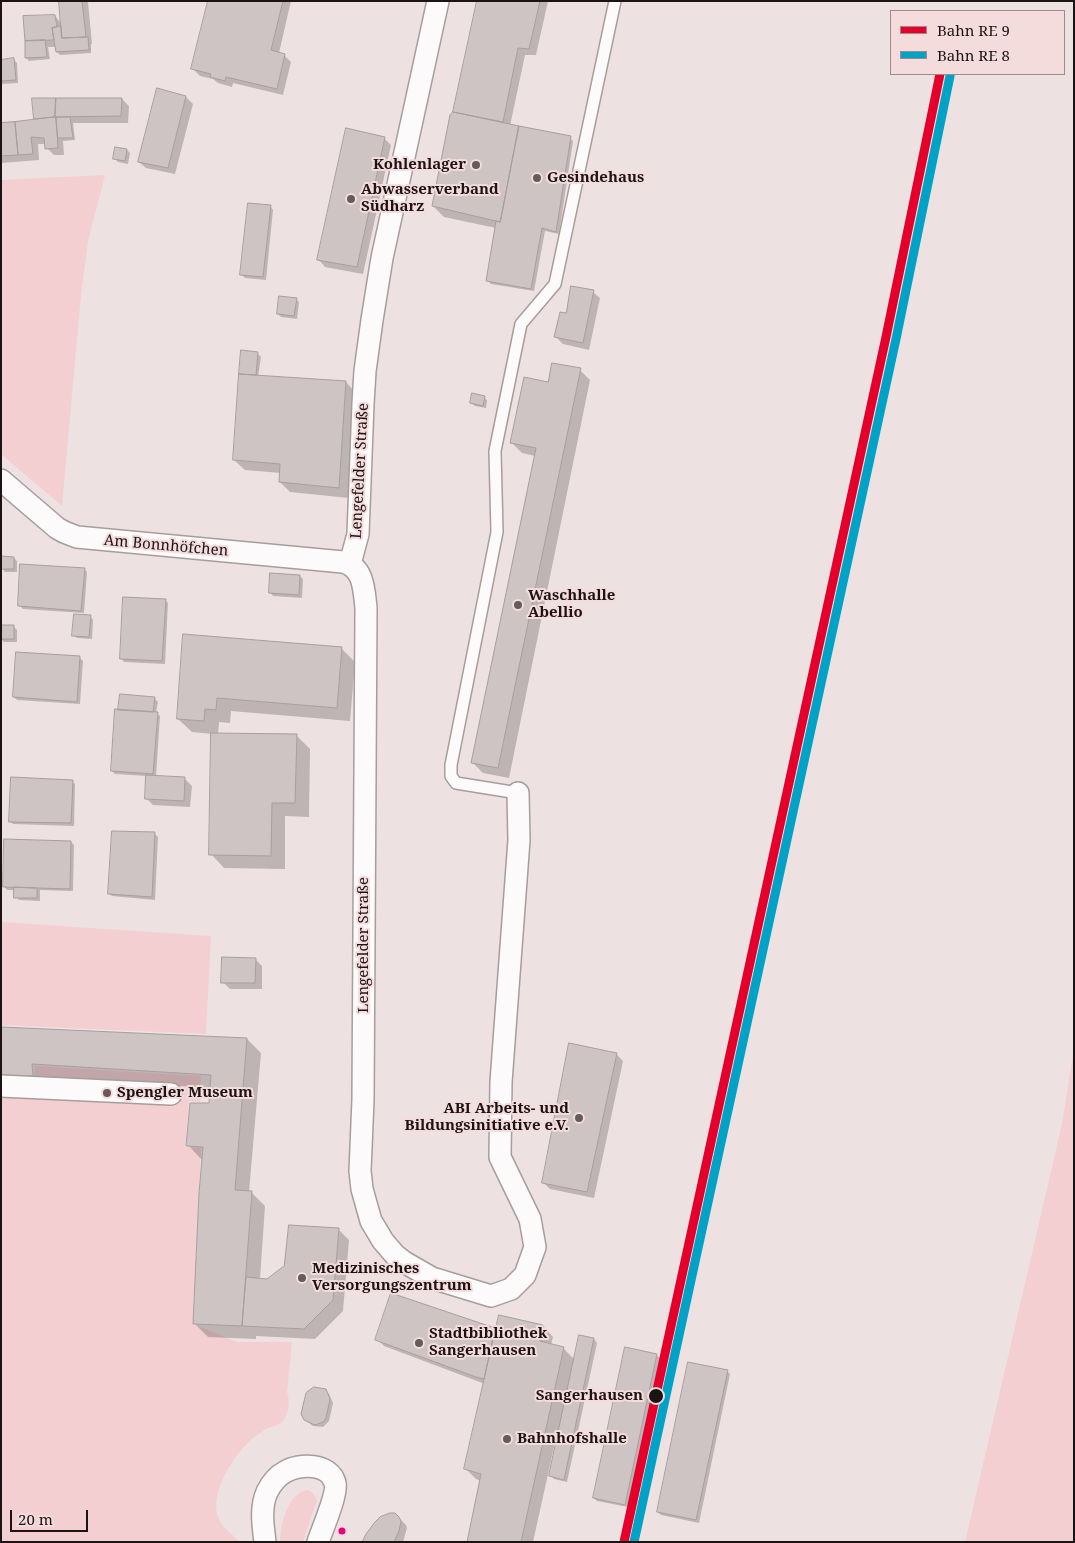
<!DOCTYPE html>
<meta charset="utf-8">
<style>
body{margin:0}
#map{position:relative;width:1075px;height:1543px;overflow:hidden;background:#eee1e1;font-family:"Noto Serif",serif}
canvas{display:block}
.frame{position:absolute;inset:0;border:2px solid #1b1314;pointer-events:none}
.legend{position:absolute;left:890px;top:10px;width:175px;height:65px;box-sizing:border-box;background:#f4dbdc;border:1px solid #9d8b8c;margin:0;padding:6px 9px;list-style:none;font-size:15px;color:#1b1314}
.legend li{display:flex;align-items:center;gap:10px;height:25px}
.legend b{width:25px;border:1px solid #9d8b8c}
.scale{position:absolute;left:10px;top:1510px;width:78px;height:22px;box-sizing:border-box;border:2px solid #1b1314;border-top:0;padding-left:6px;font-size:15px;line-height:18px;white-space:nowrap;color:#1b1314;-webkit-text-stroke:4px #f4dbdc;paint-order:stroke}
</style>
<div id="map">
<canvas width="1075" height="1543"></canvas>
<div class="frame"></div>
<ul class="legend">
<li><b style="height:6px;background:#e4002b"></b>Bahn RE 9</li>
<li><b style="height:6px;background:#01a2c5"></b>Bahn RE 8</li>
</ul>
<div class="scale">20 m</div>
</div>
<script>
const c = document.querySelector('canvas').getContext('2d');
c.lineJoin = 'round';
function fill(path, color) { c.fillStyle = color; c.fill(path, 'evenodd'); }
function strokePath(path, color, width, dash) { c.strokeStyle = color; c.lineWidth = width; c.lineCap = dash ? 'butt' : 'round'; c.setLineDash(dash || []); c.stroke(path); }
function write(font, color, halo, rows, align = 'center') {
  c.font = font + ' "Noto Serif",serif'; c.lineWidth = 4; c.setLineDash([]); c.textBaseline = 'middle'; c.strokeStyle = halo; c.fillStyle = color; for (const [text, x, y, turn = 0] of rows) {
    c.save(); c.translate(x, y); c.rotate((+turn || 0) * Math.PI / 180); c.textAlign = isNaN(turn) ? turn : align; if (halo) c.strokeText(text, 0, 0); c.fillText(text, 0, 0); c.restore();
  }
}
const green = new Path2D(`
 M 105,175 L 88,241 L 81,295 L 62,506 L 1,454 L 1,180 Z
 M 1,922 L 211,936 L 206,1034 L 1,1025 Z
 M 1074,1048 L 1074,1542 L 965,1542 L 1062,1124 Z
 M 35,1066 L 201,1076 L 200,1102 L 189,1101 L 185,1147 L 201,1148 L 193,1324 L 238,1342 L 292,1342 L 287,1392 C 290,1400 289,1413 283,1421 C 279,1426 272,1426 266,1429 C 262,1432 257,1435 253,1438 C 234,1454 205,1497 221,1523 C 225,1530 234,1535 239,1542 L 1,1542 L 1,1077 L 34,1078 Z
 M 308,1490 L 312,1492 L 317,1500 L 303,1542 L 280,1542 C 280,1525 288,1492 308,1490 Z`);
const shadow = new Path2D(`
 M 61,1 L 99,1 L 88,2 L 92,44 L 91,44 L 91,53 L 60,55 L 57,52 L 56,47 L 48,47 L 50,59 L 29,61 L 26,58 L 55,16 L 62,24 Z
 M 210,1 L 291,1 L 279,53 L 284,55 L 291,62 L 283,95 L 233,83 L 232,87 L 218,83 L 213,79 L 200,76 L 193,69 Z
 M 478,1 L 548,1 L 536,55 L 525,55 L 510,126 L 570,138 L 573,141 L 559,234 L 545,231 L 534,291 L 491,284 L 488,281 L 496,228 L 444,217 L 433,206 Z
 M 14,60 L 17,63 L 18,83 L 1,84 L 1,61 Z
 M 186,97 L 193,104 L 175,174 L 146,168 L 139,162 Z
 M 122,99 L 129,106 L 128,123 L 73,123 L 75,140 L 63,141 L 64,155 L 54,155 L 47,148 L 46,144 L 38,144 L 39,160 L 1,163 L 1,123 L 36,120 L 35,118 Z
 M 384,138 L 391,145 L 363,274 L 325,267 L 319,260 Z
 M 127,150 L 130,153 L 128,164 L 118,162 L 115,159 Z
 M 270,206 L 273,210 L 266,280 L 245,278 L 242,275 Z
 M 593,292 L 600,298 L 589,350 L 563,344 L 556,337 L 567,314 Z
 M 296,299 L 299,302 L 297,319 L 281,317 L 278,314 Z
 M 242,352 L 258,354 L 261,357 L 258,377 L 346,382 L 356,393 L 349,498 L 290,492 L 280,482 L 281,473 L 245,470 L 234,460 Z
 M 580,370 L 590,380 L 509,778 L 483,773 L 472,762 L 535,456 L 522,453 L 511,442 L 549,383 Z
 M 484,397 L 487,400 L 486,408 L 475,406 L 471,403 Z
 M 14,558 L 17,561 L 17,572 L 5,572 L 2,568 Z
 M 84,569 L 87,572 L 84,613 L 23,609 L 20,606 Z
 M 300,576 L 303,579 L 302,598 L 273,596 L 270,592 Z
 M 165,600 L 168,603 L 165,664 L 124,662 L 121,658 Z
 M 90,616 L 93,620 L 92,639 L 77,638 L 73,635 Z
 M 1,626 L 14,627 L 17,630 L 17,642 L 4,642 L 1,639 Z
 M 184,636 L 341,648 L 355,662 L 350,721 L 231,711 L 230,723 L 219,722 L 218,734 L 296,735 L 310,749 L 309,817 L 285,816 L 285,869 L 224,868 L 211,854 L 213,734 L 192,732 L 178,719 Z
 M 80,658 L 83,661 L 80,704 L 17,700 L 14,697 Z
 M 154,698 L 158,702 L 156,713 L 160,716 L 156,777 L 185,779 L 192,786 L 190,807 L 153,805 L 146,798 L 147,776 L 115,774 L 112,771 Z
 M 72,781 L 75,784 L 74,826 L 13,824 L 10,821 Z
 M 155,834 L 158,837 L 155,900 L 112,896 L 109,893 Z
 M 71,842 L 74,845 L 73,891 L 40,890 L 40,901 L 19,900 L 16,897 L 16,890 L 7,890 L 4,886 Z
 M 255,959 L 262,966 L 262,989 L 230,989 L 223,982 Z
 M 1,1028 L 247,1039 L 261,1053 L 249,1192 L 251,1192 L 265,1206 L 260,1279 L 268,1280 L 338,1229 L 349,1240 L 343,1311 L 315,1339 L 256,1336 L 256,1339 L 208,1337 L 194,1323 L 203,1159 L 201,1159 L 188,1145 L 210,1104 L 211,1088 L 46,1077 L 46,1090 L 10,1089 Z
 M 616,1054 L 623,1061 L 594,1198 L 550,1189 L 543,1182 Z
 M 392,1295 L 496,1331 L 543,1326 L 553,1337 L 551,1345 L 563,1348 L 575,1360 L 594,1339 L 597,1343 L 567,1482 L 554,1479 L 551,1476 L 559,1438 L 556,1438 L 533,1542 L 468,1542 L 481,1481 L 476,1479 L 466,1469 L 485,1384 L 384,1346 L 377,1339 Z
 M 656,1355 L 660,1358 L 628,1507 L 597,1501 L 594,1498 Z
 M 727,1371 L 730,1374 L 699,1523 L 661,1515 L 658,1512 Z
 M 325,1390 L 329,1394 L 333,1403 L 329,1421 L 323,1427 L 313,1426 L 305,1420 Z
 M 399,1518 L 406,1525 L 407,1528 L 403,1542 L 364,1542 Z`);
const building = new Path2D(`
 M 59,1 L 82,1 L 86,37 L 62,38 Z
 M 208,1 L 283,1 L 271,50 L 285,54 L 277,89 L 226,77 L 225,81 L 210,77 L 211,74 L 191,69 Z
 M 477,1 L 540,1 L 529,49 L 518,48 L 503,122 L 453,112 Z
 M 55,15 L 57,27 L 52,28 L 54,40 L 25,41 L 23,16 Z
 M 61,26 L 62,38 L 88,37 L 89,50 L 56,52 L 52,28 Z
 M 45,40 L 47,57 L 25,58 L 25,41 Z
 M 14,58 L 16,80 L 1,81 L 1,60 Z
 M 157,88 L 186,96 L 168,168 L 138,162 Z
 M 32,98 L 56,98 L 55,117 L 34,119 Z
 M 56,98 L 122,98 L 121,116 L 55,117 Z
 M 453,112 L 519,126 L 500,222 L 432,206 L 450,115 Z
 M 56,117 L 70,117 L 73,138 L 58,138 Z
 M 56,117 L 58,148 L 45,149 L 44,138 L 31,137 L 33,154 L 18,155 L 15,122 Z
 M 15,122 L 18,155 L 1,156 L 1,123 Z
 M 519,126 L 571,136 L 556,232 L 542,228 L 531,289 L 486,281 L 496,221 L 500,222 Z
 M 346,128 L 385,137 L 357,267 L 317,260 Z
 M 115,147 L 127,149 L 125,161 L 113,159 Z
 M 248,203 L 271,205 L 263,277 L 240,275 Z
 M 571,286 L 594,290 L 583,343 L 554,337 L 560,312 L 566,313 Z
 M 279,296 L 297,298 L 294,316 L 277,314 Z
 M 241,350 L 258,352 L 256,375 L 239,374 Z
 M 552,363 L 581,368 L 498,768 L 471,763 L 536,448 L 510,443 L 524,377 L 548,382 Z
 M 239,374 L 346,381 L 339,488 L 279,482 L 280,464 L 233,460 Z
 M 472,393 L 485,396 L 483,406 L 470,403 Z
 M 1,556 L 14,557 L 14,569 L 1,569 Z
 M 20,564 L 85,568 L 81,611 L 18,606 Z
 M 270,573 L 300,575 L 299,595 L 269,593 Z
 M 123,597 L 166,599 L 162,661 L 120,659 Z
 M 74,614 L 91,615 L 89,637 L 72,636 Z
 M 1,625 L 14,625 L 14,639 L 1,639 Z
 M 183,634 L 342,647 L 337,708 L 217,698 L 216,710 L 205,709 L 204,721 L 177,719 Z
 M 16,652 L 80,656 L 77,702 L 13,697 Z
 M 120,694 L 155,697 L 153,712 L 118,710 Z
 M 115,709 L 158,712 L 153,774 L 111,771 Z
 M 211,733 L 297,734 L 295,803 L 272,803 L 271,856 L 209,855 Z
 M 146,775 L 185,777 L 184,801 L 145,799 Z
 M 11,777 L 73,780 L 71,823 L 9,822 Z
 M 112,831 L 155,832 L 152,897 L 108,894 Z
 M 4,839 L 71,841 L 70,889 L 3,887 Z
 M 14,887 L 37,888 L 37,898 L 14,898 Z
 M 222,957 L 256,958 L 255,983 L 221,983 Z
 M 1,1027 L 247,1038 L 235,1190 L 252,1191 L 242,1326 L 193,1324 L 199,1193 L 203,1147 L 186,1146 L 190,1103 L 209,1103 L 211,1075 L 32,1064 L 33,1076 L 1,1076 Z
 M 569,1043 L 617,1053 L 587,1192 L 542,1183 Z
 M 289,1225 L 339,1228 L 333,1300 L 304,1329 L 242,1326 L 246,1277 L 267,1279 L 284,1266 Z
 M 391,1293 L 495,1328 L 484,1379 L 476,1377 L 375,1340 Z
 M 499,1315 L 543,1325 L 540,1341 L 564,1347 L 521,1542 L 467,1542 L 481,1474 L 464,1469 Z
 M 579,1335 L 594,1338 L 564,1480 L 549,1476 Z
 M 625,1347 L 657,1354 L 625,1505 L 593,1498 Z
 M 688,1362 L 728,1370 L 696,1520 L 657,1512 Z
 M 314,1387 L 326,1389 L 330,1399 L 326,1418 L 323,1422 L 315,1425 L 304,1420 L 301,1414 L 306,1393 Z
 M 390,1513 L 395,1513 L 399,1517 L 401,1521 L 399,1531 L 394,1542 L 362,1542 L 366,1534 L 375,1522 L 380,1517 Z`);
const service = new Path2D(`
 M 518,793 L 456,783 L 451,776 L 451,765 L 497,532 L 495,451 L 521,324 L 555,284 L 615,1`);
const minor = new Path2D(`
 M 1,480 L 57,528 L 64,532 L 77,537 L 343,562 C 364,567 364,590 366,608 L 363,1100 L 360,1171 L 362,1189 L 371,1221 L 383,1241 L 395,1255 L 404,1262 L 432,1278 L 491,1296 L 511,1289 L 525,1275 L 535,1247 L 530,1219 L 500,1157 L 501,1082 L 519,840 L 518,793
 M 350,564 L 358,534 L 363,404 L 365,371 L 372,320 L 382,258 L 438,1
 M 1,1086 L 171,1094
 M 265,1542 C 263,1525 260,1508 267,1492 C 271,1484 277,1476 285,1472 C 299,1463 330,1463 335,1483 C 338,1493 322,1530 318,1542`);
const rail1 = new Path2D(`
 M 624,1542 L 886,337 L 940,74`);
const rail2 = new Path2D(`
 M 634,1542 L 896,339 L 950,76`);
const markers = [
 [476,165,5,"#655b5c"],
 [537,178,5,"#655b5c"],
 [351,199,5,"#655b5c"],
 [518,605,5,"#655b5c"],
 [107,1093,5,"#655b5c"],
 [579,1118,5,"#655b5c"],
 [302,1278,5,"#655b5c"],
 [419,1343,5,"#655b5c"],
 [656,1396,8,"#1b1314"],
 [507,1439,5,"#655b5c"],
 [342,1531,4.5,"#e5007d"]
];
const poiNames = [
 ["Kohlenlager",466,165,"right"],
 ["Gesindehaus",547,178],
 ["Abwasserverband",361,190],
 ["Südharz",361,207],
 ["Waschhalle",528,596],
 ["Abellio",528,613],
 ["Spengler Museum",117,1093],
 ["ABI Arbeits- und",569,1109,"right"],
 ["Bildungsinitiative e.V.",569,1126,"right"],
 ["Medizinisches",312,1269],
 ["Versorgungszentrum",312,1286],
 ["Stadtbibliothek",429,1334],
 ["Sangerhausen",429,1351],
 ["Bahnhofshalle",517,1439]
];
const streetNames = [
 ["Lengefelder Straße",360,471,-87],
 ["Am Bonnhöfchen",166,546,5],
 ["Lengefelder Straße",364,945,-90]
];
const stopNames = [
 ["Sangerhausen",643,1396]
];
fill(green, '#f3cfd1');
fill(shadow, '#0003');
fill(building, '#cfc4c4');
strokePath(building, '#a89e9f', 1);
strokePath(service, '#a79d9d', 14);
strokePath(minor, '#a79d9d', 24);
strokePath(service, '#fcfafa', 11);
strokePath(minor, '#fcfafa', 21);
strokePath(rail1, '#e4002b', 9);
strokePath(rail2, '#01a2c5', 9);
for (const [x, y, r, color] of markers) { const dot = new Path2D(); dot.arc(x, y, r, 0, 2 * Math.PI); c.fillStyle = color; c.fill(dot); strokePath(dot, '#f4dbdc', 2); }
write('bold 15px', '#1b1314', '#f4dbdc', poiNames, 'left');
write('15px', '#1b1314', '#f4dbdc', streetNames);
write('bold 15px', '#1b1314', '#f4dbdc', stopNames, 'right');
</script>
